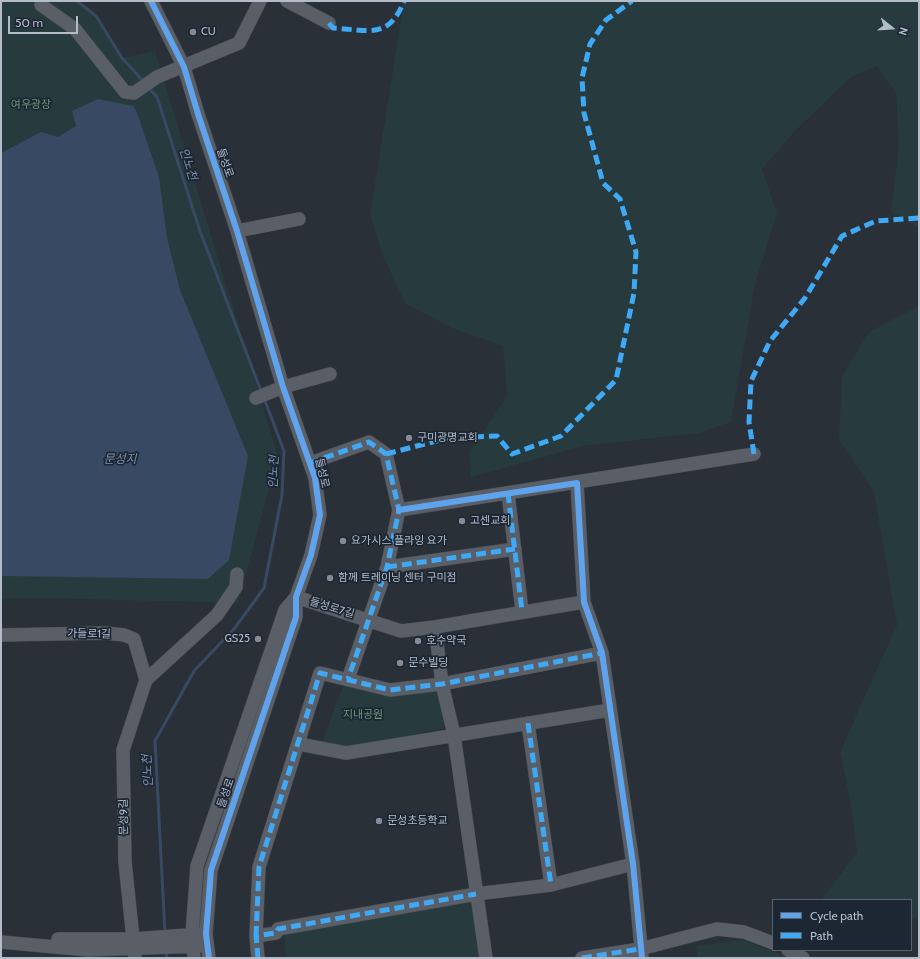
<!DOCTYPE html>
<meta charset="utf-8">
<style>
body{margin:0}
#map{position:relative;width:920px;height:959px;overflow:hidden;background:#2a3038;font-family:Cabin,sans-serif}
canvas{display:block}
.frame{position:absolute;inset:0;border:2px solid #b4bcc9;pointer-events:none}
.legend{position:absolute;left:772px;top:899px;width:140px;height:52px;box-sizing:border-box;background:#1d2633;border:1px solid #59626f;margin:0;padding:5px 7px;list-style:none;font-size:12px;color:#b4bcc9}
.legend li{display:flex;align-items:center;gap:8px;height:20px}
.legend b{width:20px;border:1px solid #59626f}
.north{position:absolute;left:872px;top:8px;width:40px;height:40px;-webkit-text-stroke:3px #1d2633;paint-order:stroke;rotate:107deg;font-size:11px;font-weight:700;line-height:16px;text-align:center;color:#b4bcc9}
.north::after{content:'';display:block;margin:auto;width:14px;height:18px;background:#b4bcc9;clip-path:polygon(50% 0,100% 100%,50% 72%,0 100%)}
.scale{position:absolute;left:8px;top:16px;width:70px;height:18px;box-sizing:border-box;border:2px solid #b4bcc9;border-top:0;padding-left:5px;font-size:12px;line-height:14px;white-space:nowrap;color:#b4bcc9;-webkit-text-stroke:3px #1d2633;paint-order:stroke}
</style>
<div id="map">
<canvas width="920" height="959"></canvas>
<div class="frame"></div>
<ul class="legend">
<li><b style="height:5px;background:#60a3ed"></b>Cycle path</li>
<li><b style="height:5px;background:#3fa9f5"></b>Path</li>
</ul>
<div class="north">N</div>
<div class="scale">50 m</div>
</div>
<script>
const c = document.querySelector('canvas').getContext('2d');
c.lineJoin = 'round';
function fill(path, color) { c.fillStyle = color; c.fill(path, 'evenodd'); }
function strokePath(path, color, width, dash) { c.strokeStyle = color; c.lineWidth = width; c.lineCap = dash ? 'butt' : 'round'; c.setLineDash(dash || []); c.stroke(path); }
function write(font, color, halo, rows, align = 'center') {
  c.font = font + ' Cabin,"Noto Sans KR",sans-serif'; c.lineWidth = 3.5; c.setLineDash([]); c.textBaseline = 'middle'; c.strokeStyle = halo; c.fillStyle = color; for (const [text, x, y, turn = 0] of rows) {
    c.save(); c.translate(x, y); c.rotate((+turn || 0) * Math.PI / 180); c.textAlign = isNaN(turn) ? turn : align; if (halo) c.strokeText(text, 0, 0); c.fillText(text, 0, 0); c.restore();
  }
}
const green = new Path2D(`
 M 1,1 L 77,1 L 96,16 L 122,58 L 155,51 L 278,456 L 238,603 L 42,598 L 1,599 Z
 M 404,1 L 919,1 L 919,228 L 891,211 L 899,147 L 896,93 L 877,66 L 851,77 L 794,132 L 762,169 L 777,213 L 755,284 L 731,422 L 699,433 L 583,446 L 471,477 L 469,453 L 507,396 L 503,346 L 452,328 L 405,303 L 383,256 L 370,215 Z
 M 919,306 L 919,917 L 911,919 L 911,900 L 822,899 L 857,852 L 851,804 L 840,753 L 859,709 L 897,625 L 874,492 L 839,440 L 842,376 L 869,332 Z
 M 345,680 L 390,691 L 439,685 L 444,728 L 341,749 L 322,743 Z
 M 476,894 L 483,958 L 286,958 L 284,932 Z
 M 743,940 L 790,958 L 698,958 L 696,946 Z`);
const water = new Path2D(`
 M 98,99 L 133,106 L 136,110 L 159,177 L 167,238 L 180,290 L 248,456 L 229,560 L 208,579 L 1,576 L 1,153 L 41,132 L 58,137 L 76,126 L 72,111 Z`);
const stream = new Path2D(`
 M 77,1 L 96,16 L 122,58 L 144,82
 M 148,87 L 157,97 L 200,231 L 261,391
 M 165,934 L 155,741 L 194,671 L 234,629 L 264,588 L 282,495 L 284,451 L 264,398
 M 166,951 L 167,958`);
const minor = new Path2D(`
 M 151,1 L 184,67 L 198,114 L 237,231 L 283,387 L 315,478 L 320,515 L 311,555 L 296,597 L 296,617 L 211,870 L 206,934 L 209,958
 M 287,1 L 329,23
 M 41,5 L 75,29 L 125,92 L 134,93 L 157,77 L 239,43 L 260,1
 M 237,231 L 299,219
 M 256,398 L 283,387 L 330,374
 M 310,463 L 369,442 L 386,454 L 399,510 L 387,567 L 348,679
 M 577,483 L 584,602 L 602,653 L 633,864 L 642,958
 M 508,493 L 522,611
 M 399,510 L 754,454
 M 387,567 L 515,549
 M 296,597 L 401,631 L 435,627 L 584,602
 M 435,627 L 442,684 L 454,735 L 486,958
 M 1,635 L 106,633 L 124,635 L 134,639 L 146,680 L 123,750 L 125,862 L 135,958
 M 146,680 L 217,615 L 236,587 L 237,574
 M 528,723 L 551,885
 M 299,744 L 346,753 L 610,710
 M 256,936 L 259,867 L 320,673 L 390,690 L 442,684 L 602,653
 M 58,939 L 133,939 L 201,934
 M 1,942 L 88,950 L 201,946
 M 788,950 L 803,958
 M 194,958 L 192,935 L 197,866 L 285,610 L 296,597
 M 258,958 L 256,936 L 276,933 L 278,929 L 476,894 L 551,885 L 633,864
 M 582,958 L 640,949 L 717,929 L 744,932 L 773,943`);
const quiet = new Path2D(`
 M 329,23 L 333,28 C 368,30 389,40 404,1
 M 386,454 L 448,438 L 497,436 L 512,454 L 561,436 L 616,380 L 634,293 L 636,252 L 620,199 L 603,183 L 584,113 L 582,78 L 590,44 L 606,20 L 632,1
 M 754,454 L 749,422 L 751,381 L 770,341 L 805,298 L 842,236 L 876,221 L 919,218
 M 310,463 L 369,442 L 386,454 L 399,510 L 387,567 L 348,679
 M 508,493 L 522,611
 M 387,567 L 515,549
 M 528,723 L 551,885
 M 256,936 L 259,867 L 320,673 L 390,690 L 442,684 L 602,653
 M 258,958 L 256,936 L 276,933 L 278,929 L 476,894
 M 582,958 L 640,949`);
const cycleway = new Path2D(`
 M 151,1 L 184,67 L 198,114 L 237,231 L 283,387 L 315,478 L 320,515 L 311,555 L 296,597 L 296,617 L 211,870 L 206,934 L 209,958
 M 399,510 L 577,483 L 584,602 L 602,653 L 633,864 L 642,958`);
const markers = [
 [193,32,4,"#848b96"],
 [409,438,4,"#848b96"],
 [462,521,4,"#848b96"],
 [343,541,4,"#848b96"],
 [330,578,4,"#848b96"],
 [258,639,4,"#848b96"],
 [418,641,4,"#848b96"],
 [400,663,4,"#848b96"],
 [379,821,4,"#848b96"]
];
const poiNames = [
 ["CU",201,32],
 ["구미광명교회",417,438],
 ["고센교회",470,521],
 ["요가시스 플라잉 요가",351,541],
 ["함께 트레이닝 센터 구미점",338,578],
 ["GS25",250,639,"right"],
 ["호수약국",426,641],
 ["문수빌딩",408,663],
 ["문성초등학교",387,821]
];
const parkNames = [
 ["여우광장",31,105],
 ["지내공원",363,715]
];
const streetNames = [
 ["들성로",225,163,71],
 ["들성로",322,473,77],
 ["들성로7길",332,608,17],
 ["가들로1길",89,634,1],
 ["들성로",226,793,-71],
 ["문성9길",124,817,-91]
];
const waterNames = [
 ["인노천",188,164,72],
 ["문성지",120,459],
 ["인노천",274,472,-88],
 ["인노천",148,771,-93]
];
fill(green, '#273a3e');
fill(water, '#384963');
strokePath(stream, '#384963', 3);
strokePath(minor, '#484c53', 14);
strokePath(minor, '#5a5e66', 13);
strokePath(quiet, '#3fa9f5', 5, [10, 5]);
strokePath(cycleway, '#60a3ed', 6);
for (const [x, y, r, color] of markers) { const dot = new Path2D(); dot.arc(x, y, r, 0, 2 * Math.PI); c.fillStyle = color; c.fill(dot); strokePath(dot, '#1d2633', 1.5); }
write('11px', '#b4bcc9', '#1d2633', poiNames, 'left');
write('11px', '#6b9a76', '#1d2633', parkNames);
write('11px', '#b4bcc9', '#1d2633', streetNames);
write('italic 12px', '#7c92b1', '#1d2633', waterNames);
</script>
